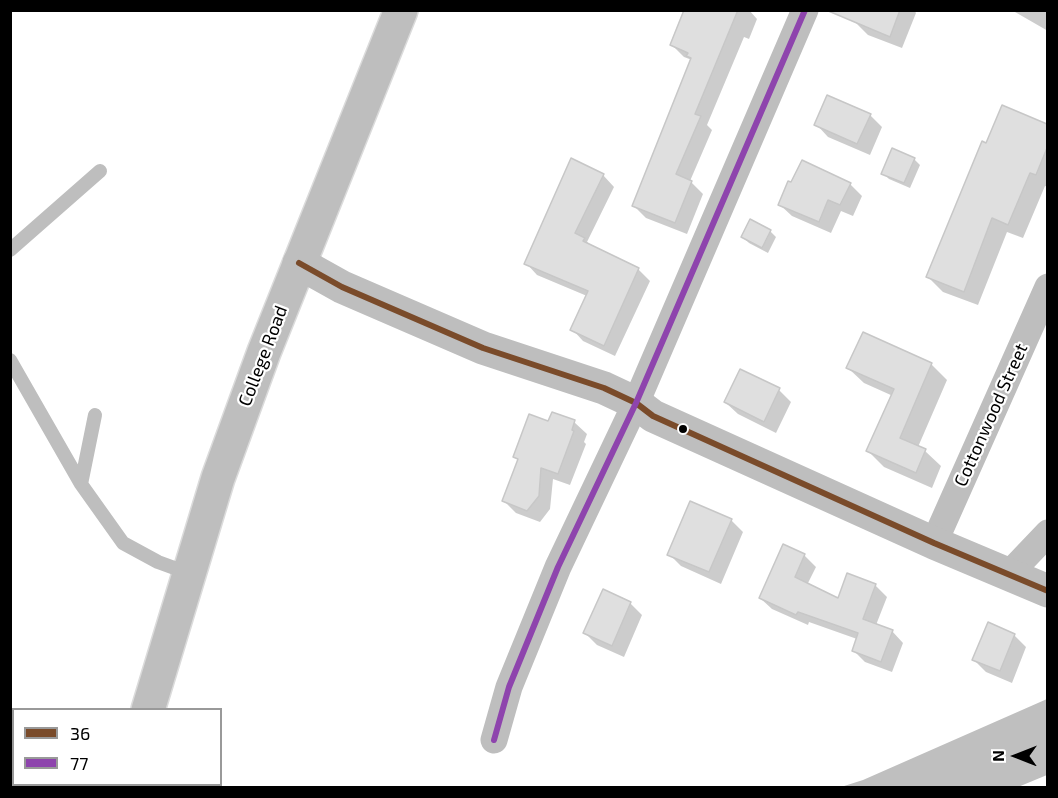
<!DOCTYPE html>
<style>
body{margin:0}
#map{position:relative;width:1058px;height:798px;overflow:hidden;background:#fff;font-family:"Exo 2",sans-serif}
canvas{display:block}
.frame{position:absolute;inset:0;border:12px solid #000;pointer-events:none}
.legend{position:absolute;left:12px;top:708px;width:210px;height:78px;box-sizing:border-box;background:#fff;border:2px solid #999;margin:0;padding:8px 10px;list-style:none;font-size:18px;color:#000}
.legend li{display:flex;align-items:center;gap:12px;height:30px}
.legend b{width:30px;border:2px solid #999}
.north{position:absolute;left:986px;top:726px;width:60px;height:60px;-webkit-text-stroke:4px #fff;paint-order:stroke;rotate:270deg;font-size:16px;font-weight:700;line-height:24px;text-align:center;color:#000}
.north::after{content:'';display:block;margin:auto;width:21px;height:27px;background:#000;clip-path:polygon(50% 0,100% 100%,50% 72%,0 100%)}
</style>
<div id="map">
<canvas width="1058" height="798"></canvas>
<div class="frame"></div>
<ul class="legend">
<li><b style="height:8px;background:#7a4b2a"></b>36</li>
<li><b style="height:8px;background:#8e44ad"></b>77</li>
</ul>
<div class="north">N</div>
</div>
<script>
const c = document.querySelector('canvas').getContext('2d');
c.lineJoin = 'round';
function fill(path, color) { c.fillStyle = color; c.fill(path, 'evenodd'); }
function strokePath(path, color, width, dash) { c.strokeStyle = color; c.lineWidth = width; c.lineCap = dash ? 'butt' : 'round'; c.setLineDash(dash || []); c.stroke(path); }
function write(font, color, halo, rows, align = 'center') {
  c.font = font + ' "Exo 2",sans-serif'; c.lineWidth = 4.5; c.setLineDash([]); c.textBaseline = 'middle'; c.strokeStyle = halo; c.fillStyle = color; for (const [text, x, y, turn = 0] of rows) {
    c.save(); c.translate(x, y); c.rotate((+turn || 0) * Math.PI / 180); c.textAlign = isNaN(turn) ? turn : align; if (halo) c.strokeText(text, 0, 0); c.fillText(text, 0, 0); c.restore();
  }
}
const water = new Path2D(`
 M 1047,699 L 1047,775 L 1018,787 L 841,787 L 863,780 Z`);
const shadow = new Path2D(`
 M 685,10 L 749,10 L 757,19 L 749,39 L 744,37 L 707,125 L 712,130 L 690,181 L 703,194 L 687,234 L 646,218 L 634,206 L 692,60 L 684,57 L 672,45 Z
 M 861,10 L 914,10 L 916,13 L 902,48 L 868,35 L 856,23 Z
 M 1013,10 L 1048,10 L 1048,31 L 1015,12 Z
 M 1003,107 L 1048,126 L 1048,187 L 1045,186 L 1023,238 L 1007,232 L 978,305 L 943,292 L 928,277 Z
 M 870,115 L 882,127 L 870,155 L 828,137 L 816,124 Z
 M 914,159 L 920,165 L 910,188 L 889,179 L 883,173 Z
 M 603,175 L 614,187 L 587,242 L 593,247 L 638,269 L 650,281 L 615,356 L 583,341 L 572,329 L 587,296 L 537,275 L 526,263 Z
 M 850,184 L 862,196 L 853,216 L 841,211 L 831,233 L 792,216 L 779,204 Z
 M 770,231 L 776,237 L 768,253 L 749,243 L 743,237 Z
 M 931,364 L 947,380 L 918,447 L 925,451 L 941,466 L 932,488 L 884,467 L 868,451 L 893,396 L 864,383 L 848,368 Z
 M 779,390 L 791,402 L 776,433 L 738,414 L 725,402 Z
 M 574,422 L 587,434 L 584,442 L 586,444 L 570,485 L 553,479 L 550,509 L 540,522 L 516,513 L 504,501 L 519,461 L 515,457 L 549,423 Z
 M 731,520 L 743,532 L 721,584 L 681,566 L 669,554 Z
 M 804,555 L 816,567 L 807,585 L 839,600 L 875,585 L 887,597 L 876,625 L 892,631 L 903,643 L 892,672 L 865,662 L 853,650 L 857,639 L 809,622 L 808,625 L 772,609 L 760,598 Z
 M 630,603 L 642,615 L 624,657 L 597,645 L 585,633 Z
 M 1014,635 L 1026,647 L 1012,683 L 986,672 L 974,660 Z`);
const building = new Path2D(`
 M 684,10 L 738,10 L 695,114 L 701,116 L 676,174 L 692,181 L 675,223 L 632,206 L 691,58 L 686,56 L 688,53 L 670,45 Z
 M 826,10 L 900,10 L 890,37 Z
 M 827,95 L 871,114 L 857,144 L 814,125 Z
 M 1002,105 L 1047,124 L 1047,148 L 1036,175 L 1030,173 L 1008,225 L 992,218 L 964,292 L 926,277 L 982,141 L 986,143 Z
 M 892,148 L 915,158 L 904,183 L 881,174 Z
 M 571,158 L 604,174 L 575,233 L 585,238 L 583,241 L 639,268 L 604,346 L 570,330 L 588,291 L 524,264 Z
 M 802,160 L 851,183 L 840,205 L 828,200 L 819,222 L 778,205 L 788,181 L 791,182 Z
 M 750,219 L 771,230 L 762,248 L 741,237 Z
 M 863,332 L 932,363 L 900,438 L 926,449 L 916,473 L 866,451 L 894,389 L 846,368 Z
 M 740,369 L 780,388 L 764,422 L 724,402 Z
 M 552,412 L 575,420 L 572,430 L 574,431 L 558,474 L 541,468 L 539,496 L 527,511 L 502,501 L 518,459 L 513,457 L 529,414 L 548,421 Z
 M 690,501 L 732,519 L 709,572 L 667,555 Z
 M 783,544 L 805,554 L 795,577 L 838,598 L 847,573 L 876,584 L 863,619 L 893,630 L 881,662 L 852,651 L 858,633 L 798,612 L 796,615 L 759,598 Z
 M 603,589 L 631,602 L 612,646 L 583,633 Z
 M 988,622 L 1015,634 L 1000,671 L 972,660 Z`);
const service = new Path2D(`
 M 10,250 L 100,171
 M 10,360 L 81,484 L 123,543 L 158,562 L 188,573
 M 81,484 L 95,415`);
const minor = new Path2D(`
 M 934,543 L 1048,287
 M 1008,575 L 1048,533
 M 494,740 L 509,687 L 558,567 L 636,403 L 805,10`);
const tertiary = new Path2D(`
 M 299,263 L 342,287 L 483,348 L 604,388 L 636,403 L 653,416 L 934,543 L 1048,591`);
const primary = new Path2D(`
 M 148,710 L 218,478 L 264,352 L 401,10
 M 127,788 L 127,784`);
const bus1 = new Path2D(`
 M 299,263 L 342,287 L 483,348 L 604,388 L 636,403 L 653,416 L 934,543 L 1048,591`);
const bus2 = new Path2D(`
 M 494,740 L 509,687 L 558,567 L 636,403 L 805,10`);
const markers = [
 [683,429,5,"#000"]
];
const streetNames = [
 ["College Road",263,356,-69],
 ["Cottonwood Street",991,415,-66]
];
fill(water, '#bfbfbf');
fill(shadow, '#0003');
fill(building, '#dfdfdf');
strokePath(building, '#c7c7c7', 1.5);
strokePath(primary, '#dbdbdb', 36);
strokePath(service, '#bebebe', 14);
strokePath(minor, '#bebebe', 27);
strokePath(tertiary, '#bebebe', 33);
strokePath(primary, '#bebebe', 33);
strokePath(bus1, '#7a4b2a', 6);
strokePath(bus2, '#8e44ad', 6);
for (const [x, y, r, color] of markers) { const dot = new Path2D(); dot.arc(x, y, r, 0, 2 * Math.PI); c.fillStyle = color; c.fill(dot); strokePath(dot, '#fff', 2); }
write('18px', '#000', '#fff', streetNames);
</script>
